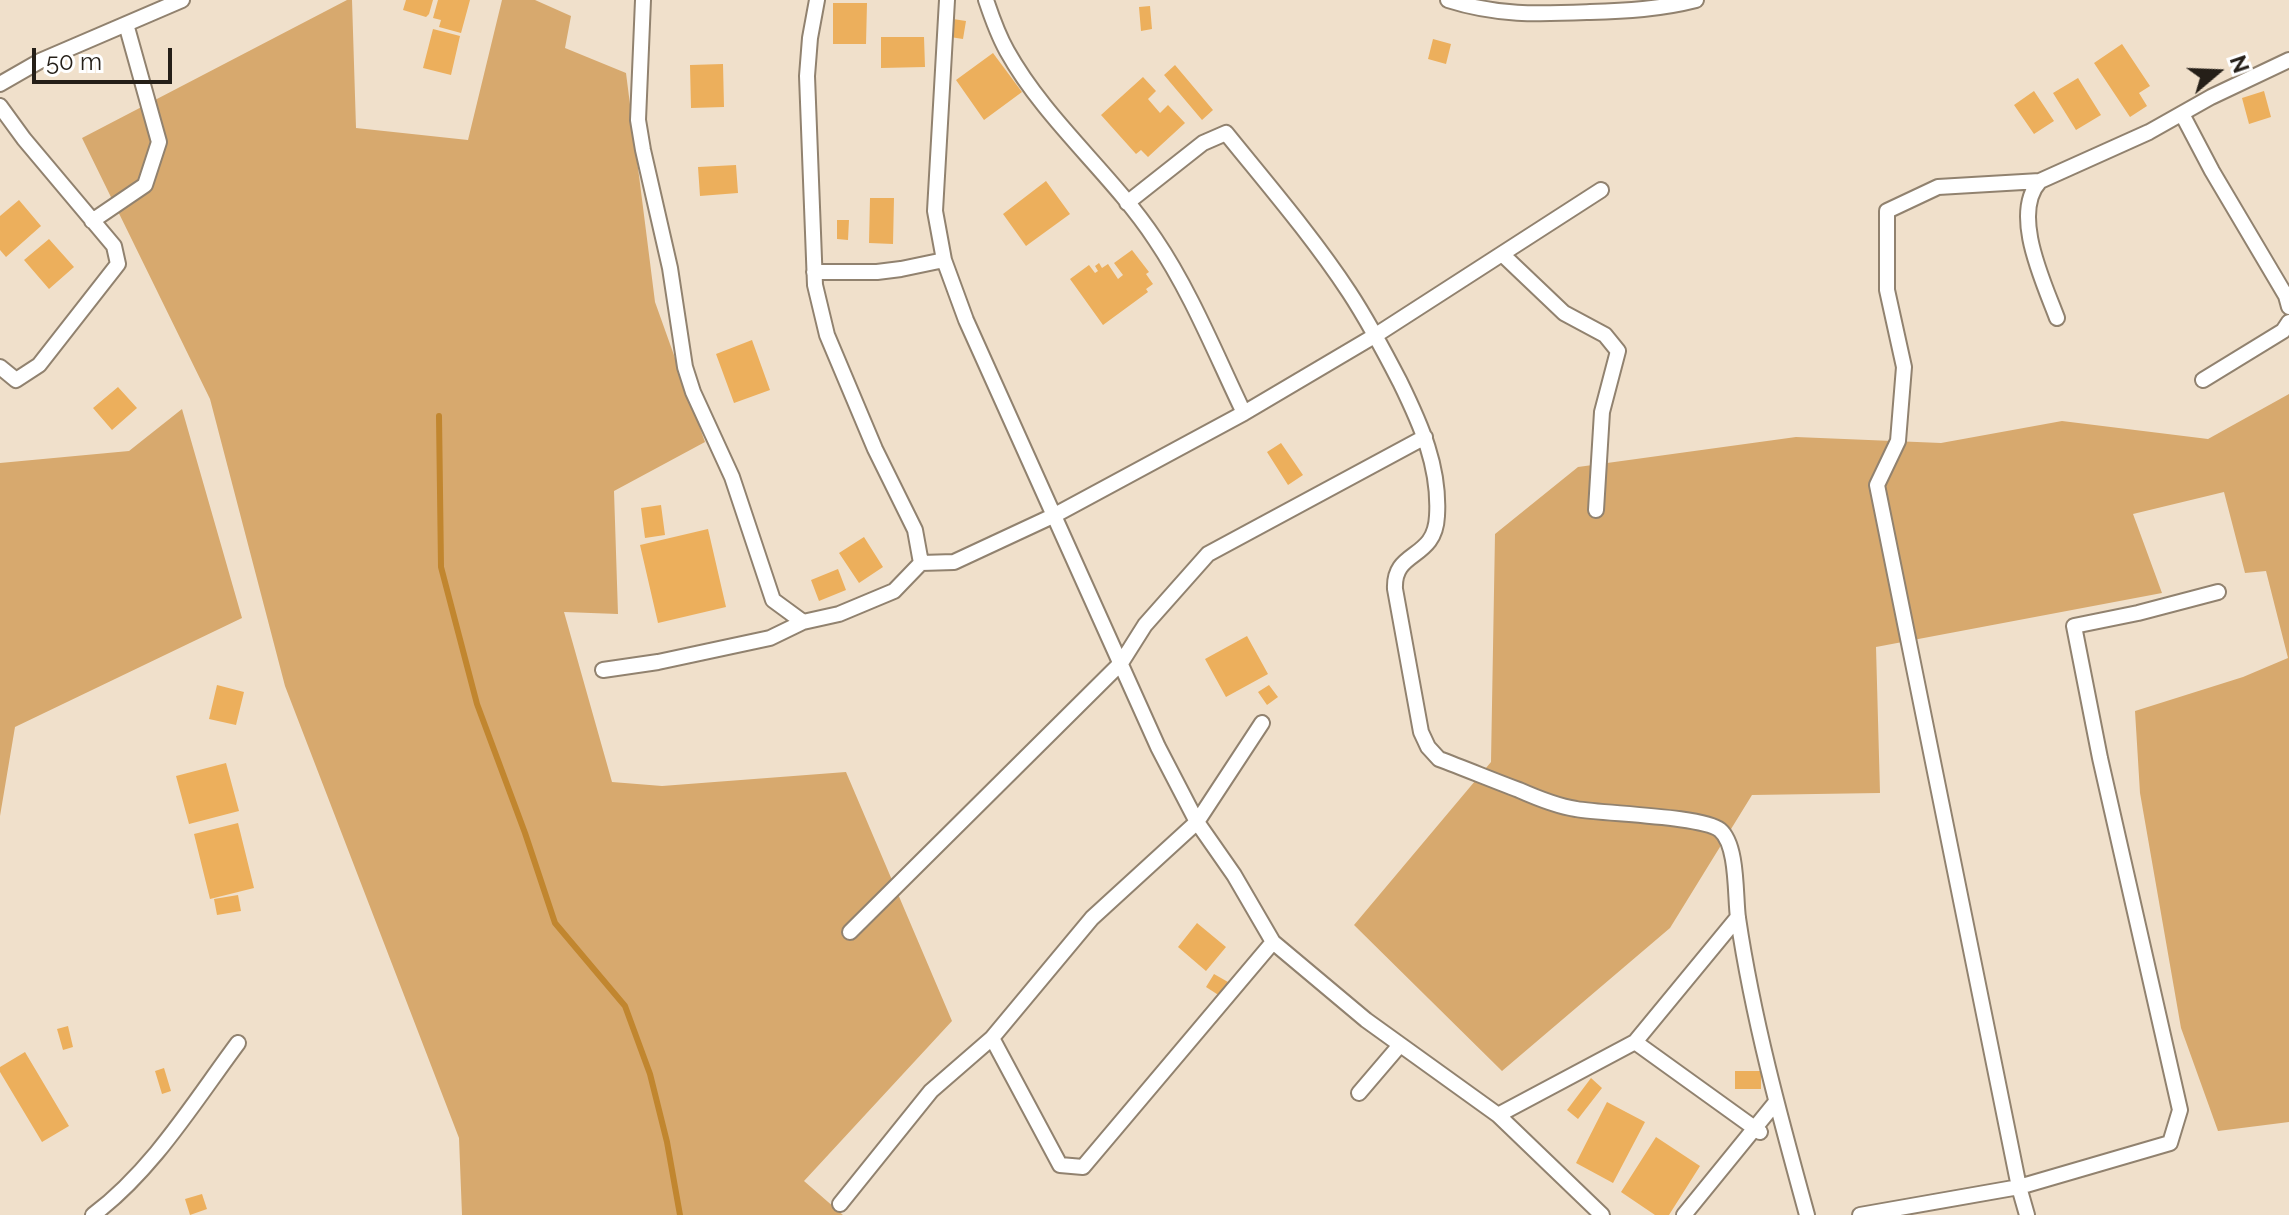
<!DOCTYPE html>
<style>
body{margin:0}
#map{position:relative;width:2289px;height:1215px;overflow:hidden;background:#f0e0cb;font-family:Raleway,sans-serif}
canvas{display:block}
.north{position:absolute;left:2177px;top:32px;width:80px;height:80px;-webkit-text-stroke:6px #fff;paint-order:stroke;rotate:71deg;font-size:22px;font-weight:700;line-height:32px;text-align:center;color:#251f18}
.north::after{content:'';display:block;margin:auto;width:28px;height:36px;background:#251f18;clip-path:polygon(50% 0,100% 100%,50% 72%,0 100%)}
.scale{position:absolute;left:32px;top:48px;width:140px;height:36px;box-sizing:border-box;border:4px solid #251f18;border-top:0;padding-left:10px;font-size:24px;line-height:28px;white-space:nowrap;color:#251f18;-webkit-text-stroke:6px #fff;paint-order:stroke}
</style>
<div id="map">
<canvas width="2289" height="1215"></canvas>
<div class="north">N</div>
<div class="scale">50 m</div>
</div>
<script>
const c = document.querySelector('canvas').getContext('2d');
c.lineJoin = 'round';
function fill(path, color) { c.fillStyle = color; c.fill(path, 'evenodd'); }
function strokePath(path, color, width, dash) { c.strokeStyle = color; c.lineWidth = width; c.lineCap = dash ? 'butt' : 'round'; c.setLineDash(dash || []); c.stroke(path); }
const green = new Path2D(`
 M 347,0 L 352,0 L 356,128 L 468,140 L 502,0 L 535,0 L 571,16 L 565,48 L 626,73 L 655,302 L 705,442 L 614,491 L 618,614 L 564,612 L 612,782 L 662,786 L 846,772 L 952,1021 L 804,1181 L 843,1215 L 462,1215 L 459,1138 L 285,686 L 210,399 L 82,138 Z
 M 2289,394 L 2289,1122 L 2218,1131 L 2181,1028 L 2140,793 L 2135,711 L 2243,677 L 2288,658 L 2266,571 L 2245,573 L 2224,492 L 2133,514 L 2162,593 L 1876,647 L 1880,793 L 1752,795 L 1670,928 L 1502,1071 L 1354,925 L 1491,762 L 1495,534 L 1578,467 L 1796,437 L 1941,443 L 2062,421 L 2208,439 Z
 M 182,409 L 242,618 L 15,727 L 0,816 L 0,463 L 129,451 Z`);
const stream = new Path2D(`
 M 439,416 L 441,567 L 477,704 L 525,833 L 555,923 L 625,1006 L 650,1074 L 667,1142 L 680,1215`);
const building = new Path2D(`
 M 406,0 L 433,0 L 429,14 L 426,17 L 403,10 Z
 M 438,0 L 470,0 L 461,33 L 439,27 L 441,20 L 433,18 Z
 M 833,3 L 867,3 L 866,44 L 833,44 Z
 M 1150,6 L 1152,29 L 1141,31 L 1139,7 Z
 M 953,19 L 966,21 L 963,39 L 950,37 Z
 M 433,29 L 460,36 L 451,75 L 423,68 Z
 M 881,37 L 924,37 L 925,67 L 881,68 Z
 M 1433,39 L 1451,44 L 1446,64 L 1428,59 Z
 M 2122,44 L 2150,86 L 2139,93 L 2147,106 L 2130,117 L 2094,63 Z
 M 993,53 L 1022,92 L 984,120 L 956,80 Z
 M 723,64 L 724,107 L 691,108 L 690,65 Z
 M 1175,65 L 1213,110 L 1202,120 L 1164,75 Z
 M 1143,77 L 1156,91 L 1148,99 L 1160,113 L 1168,105 L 1185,123 L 1148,157 L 1141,150 L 1136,154 L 1101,115 Z
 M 2078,78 L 2101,115 L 2076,130 L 2053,93 Z
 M 2034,91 L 2054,121 L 2034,134 L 2014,105 Z
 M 2264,91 L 2271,117 L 2249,124 L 2242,98 Z
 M 736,165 L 738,193 L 700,196 L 698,167 Z
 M 1046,181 L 1070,214 L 1026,246 L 1003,214 Z
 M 870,198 L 894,198 L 893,244 L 869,243 Z
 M 19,200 L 41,226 L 6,257 L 0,250 L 0,216 Z
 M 837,220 L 849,220 L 848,240 L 837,239 Z
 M 49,239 L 74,267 L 49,289 L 24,260 Z
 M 1132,250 L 1149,272 L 1146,274 L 1153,284 L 1146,289 L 1148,292 L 1103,325 L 1070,279 L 1089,265 L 1095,273 L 1098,271 L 1095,266 L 1099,263 L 1102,268 L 1108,264 L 1118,279 L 1123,275 L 1114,263 Z
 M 752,340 L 770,390 L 734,403 L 716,354 Z
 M 118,387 L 137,408 L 112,430 L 93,408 Z
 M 1281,443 L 1303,475 L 1288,485 L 1267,452 Z
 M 661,505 L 665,535 L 645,538 L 641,508 Z
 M 708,529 L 726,607 L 658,623 L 640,545 Z
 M 864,537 L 883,567 L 859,583 L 839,553 Z
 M 838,569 L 846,590 L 819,601 L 811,580 Z
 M 1247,636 L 1268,674 L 1226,697 L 1205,659 Z
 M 217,685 L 244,692 L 236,725 L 209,719 Z
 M 1269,685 L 1278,697 L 1267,705 L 1258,692 Z
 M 226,763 L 239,811 L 189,824 L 176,776 Z
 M 238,823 L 254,888 L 210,899 L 194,834 Z
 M 238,895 L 241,911 L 217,915 L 214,899 Z
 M 1197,923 L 1226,947 L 1206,971 L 1178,947 Z
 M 1214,974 L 1228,982 L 1220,996 L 1206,987 Z
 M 68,1026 L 73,1047 L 63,1050 L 57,1029 Z
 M 25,1052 L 69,1126 L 42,1142 L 0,1072 L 0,1067 Z
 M 164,1068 L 171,1091 L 162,1094 L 155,1071 Z
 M 1735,1071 L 1761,1071 L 1761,1089 L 1735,1089 Z
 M 1591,1078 L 1602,1088 L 1578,1119 L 1567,1110 Z
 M 1607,1102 L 1645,1122 L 1613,1183 L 1576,1163 Z
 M 1656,1137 L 1700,1166 L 1669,1215 L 1655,1215 L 1621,1192 Z
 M 202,1194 L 207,1209 L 190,1215 L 185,1199 Z`);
const street = new Path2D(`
 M 643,0 L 638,120 L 643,150 L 670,268 L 685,367 L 693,392 L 732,477 L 773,600 L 803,622 L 839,614 L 894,591 L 921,563
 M 817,0 L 810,38 L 807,76 L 815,285 L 827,335 L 875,449 L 915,530 L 921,563 L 954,562 L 1055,515 L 1244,413 L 1376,335 L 1601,190
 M 947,0 L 935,211 L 944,260 L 966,320 L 1158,747 L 1197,822 L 1234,875 L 1273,942 L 1366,1020 L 1498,1115 L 1602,1215
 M 986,0 C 992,18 998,35 1007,51 C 1046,121 1111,173 1155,239 C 1191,292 1216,355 1244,413
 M 1448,0 C 1498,16 1539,14 1590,12 C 1626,11 1661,9 1696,0
 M 0,84 L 40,61 L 182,0
 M 0,106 L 24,139 L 114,246 L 118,264 L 39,365 L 16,380 L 0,367
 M 2182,114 L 2212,171 L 2286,296 L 2289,307
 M 1127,203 L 1203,143 L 1226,133 C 1268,185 1312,236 1349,292 C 1368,321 1384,351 1400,382 C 1421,425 1440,467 1437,516 C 1435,561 1393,549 1395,589 L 1421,732 L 1428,747 L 1439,759 C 1466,769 1492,780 1519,790 C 1537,798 1556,806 1576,809 C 1604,814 1703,816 1720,830 C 1738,845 1735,896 1738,918 C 1753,1019 1780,1117 1807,1215
 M 92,221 L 145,185 L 159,142 L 126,24
 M 1502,254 L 1564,313 L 1605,335 L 1618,351 L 1602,412 L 1596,510
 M 814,272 L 877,272 L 901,269 L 944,260
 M 2057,318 C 2044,283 2010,213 2040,181 L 2149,132 L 2211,97 L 2289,60
 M 2203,380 L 2283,331 L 2289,322
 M 603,670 L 658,662 L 770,638 L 803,622
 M 1262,723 L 1197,822 L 1092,918 L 992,1038 L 1060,1165 L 1083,1167 L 1273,942
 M 850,932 L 1121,663 L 1145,625 L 1208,554 L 1425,437
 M 1635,1042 L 1738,917
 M 1359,1093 L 1400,1045
 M 1498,1115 L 1635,1042 L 1760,1132
 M 840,1204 L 931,1091 L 992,1038
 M 93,1215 C 153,1170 194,1102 238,1043
 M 1684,1215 L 1776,1102
 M 1860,1215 L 2019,1187 L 2170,1143 L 2180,1110 L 2100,758 L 2074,626 L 2138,613 L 2218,592
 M 2027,1215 L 2019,1187 L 1877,485 L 1898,441 L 1904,367 L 1887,290 L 1887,211 L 1938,187 L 2040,181`);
fill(green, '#d7a96e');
strokePath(stream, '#c1862f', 6);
fill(building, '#ecaf5c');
strokePath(street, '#91826f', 18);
strokePath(street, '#fff', 14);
</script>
